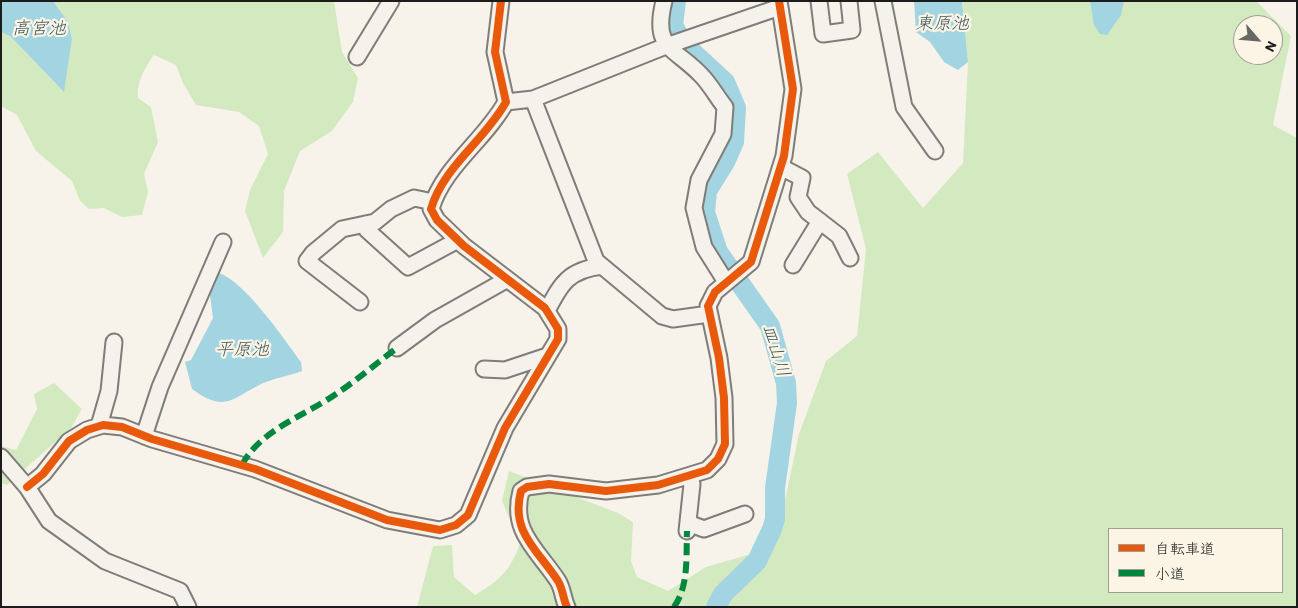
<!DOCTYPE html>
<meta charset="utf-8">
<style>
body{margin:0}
#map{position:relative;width:1298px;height:608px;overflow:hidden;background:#f7f3ea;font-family:Itim,"Klee One",sans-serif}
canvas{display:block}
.frame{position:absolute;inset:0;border:2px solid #1c1c1c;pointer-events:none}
.legend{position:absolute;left:1108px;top:528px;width:175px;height:65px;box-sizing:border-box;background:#fcf5e5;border:1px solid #a29e95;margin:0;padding:6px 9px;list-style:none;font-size:15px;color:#1c1c1c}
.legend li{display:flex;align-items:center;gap:10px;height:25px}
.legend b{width:25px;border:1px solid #a29e95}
.north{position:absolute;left:1233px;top:15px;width:50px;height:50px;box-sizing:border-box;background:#fcf5e5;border:1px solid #a29e95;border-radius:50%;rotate:117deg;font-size:14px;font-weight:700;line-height:20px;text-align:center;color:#1c1c1c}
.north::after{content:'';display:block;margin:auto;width:18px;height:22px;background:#696764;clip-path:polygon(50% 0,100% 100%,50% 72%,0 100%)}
</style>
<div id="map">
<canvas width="1298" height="608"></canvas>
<div class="frame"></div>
<ul class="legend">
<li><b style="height:6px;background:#e8590c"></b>自転車道</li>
<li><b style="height:6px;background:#00873e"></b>小道</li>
</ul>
<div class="north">N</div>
</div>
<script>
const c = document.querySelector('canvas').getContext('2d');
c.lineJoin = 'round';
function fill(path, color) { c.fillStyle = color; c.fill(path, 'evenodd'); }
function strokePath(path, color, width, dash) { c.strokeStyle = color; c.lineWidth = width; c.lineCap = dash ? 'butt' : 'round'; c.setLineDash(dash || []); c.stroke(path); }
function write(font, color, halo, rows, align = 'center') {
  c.font = font + ' Itim,"Klee One",sans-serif'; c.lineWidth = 4.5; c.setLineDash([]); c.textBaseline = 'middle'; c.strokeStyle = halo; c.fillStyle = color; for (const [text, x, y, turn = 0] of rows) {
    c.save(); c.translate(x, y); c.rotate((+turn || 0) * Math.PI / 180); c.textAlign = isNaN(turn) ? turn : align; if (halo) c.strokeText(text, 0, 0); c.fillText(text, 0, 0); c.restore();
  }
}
const green = new Path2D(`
 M 53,1 L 334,1 L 342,52 L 358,78 L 353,102 L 332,131 L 300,151 L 284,191 L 283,232 L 263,258 L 245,211 L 250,190 L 268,154 L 259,126 L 239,112 L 196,105 L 183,83 L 176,65 L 154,55 C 145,67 136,83 138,98 L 151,107 L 158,142 L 144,174 L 148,192 L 142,215 L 122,217 L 104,208 L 89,209 L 80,201 L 72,181 L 36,151 L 17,115 L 1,106 L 1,32 L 10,36 L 63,91 L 72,39 L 67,22 Z
 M 962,1 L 1256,1 L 1291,36 L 1273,125 L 1297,138 L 1297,607 L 417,607 L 433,546 L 452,545 L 454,577 L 475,595 C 499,581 511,570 520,543 L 502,501 L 509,471 L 618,513 L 633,522 L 631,561 L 637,577 L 668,591 L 706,567 L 775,547 L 799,434 L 826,361 L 857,336 L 866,249 L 847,174 L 878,152 L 923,208 L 963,163 L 968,62 ZM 1243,25 L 1273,25 L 1273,55 L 1243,55 ZM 1109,529 L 1282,529 L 1282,592 L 1109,592 Z
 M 54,383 L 82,409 L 71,428 L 7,485 L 1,483 L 1,446 L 16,450 L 37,409 L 34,394 Z`);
const water = new Path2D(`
 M 1,1 L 53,1 L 68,22 L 72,39 L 64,92 L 10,36 L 1,32 Z
 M 914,1 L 962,1 L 968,62 L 958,70 L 944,62 L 930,42 L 916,32 Z
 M 1090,1 L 1124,1 L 1121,15 L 1107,35 L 1100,34 L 1094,25 Z
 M 217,272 C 245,281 283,338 301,362 L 302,371 C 289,376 274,378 261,384 C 231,399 225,413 192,389 L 185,362 L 191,360 L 213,318 L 210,295 Z`);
const river = new Path2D(`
 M 676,1 L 673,25 L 678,34 L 686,46 L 725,82 L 736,108 L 734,142 L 725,162 L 707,191 L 705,212 L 718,252 L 770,326 L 786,383 L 787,403 L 775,488 L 775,519 L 772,529 L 757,561 L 723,594 L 716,607`);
const minor = new Path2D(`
 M 664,1 C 652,49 674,47 701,75 C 710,84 717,97 725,107 L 723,134 L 699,180 L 694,208 L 704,247 L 726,282
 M 819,1 L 823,34 L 852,30 L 849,1
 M 883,1 L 904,107 L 935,151
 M 357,57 L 391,1
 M 533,99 L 596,261 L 662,316 L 673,319 L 709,314
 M 506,102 L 533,99 L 666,46 L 780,7
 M 781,167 L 802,178 L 798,197 L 808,212 L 839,236 L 850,258
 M 365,224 L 367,230 L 408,267 L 458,240
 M 793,265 L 820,221
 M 360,302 L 307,261 L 313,253 L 342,229 L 375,222 L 391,209 L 414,198 L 433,202
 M 547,311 C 561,283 569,270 602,266
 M 397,348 L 435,320 L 506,280
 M 484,369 L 505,370 L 547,356
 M 99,426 L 109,391 L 114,342
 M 144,436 L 160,387 L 223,242
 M 1,457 L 27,487 L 49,521 L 105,561 L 180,591 L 188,607
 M 27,487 L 43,474 L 69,441 L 87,430 L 103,425 L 122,427 L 152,439 L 255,469 L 387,520 L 440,530 L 456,525 L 468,515 L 505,428 L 558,339 L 558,329 L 545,308 L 464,246 L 437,220 L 431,209 C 443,167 485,140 506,102 L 495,52 L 501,1
 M 688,523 L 704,529 L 745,514
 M 687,531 L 692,484 L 689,477
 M 567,607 C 563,599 563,589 558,581 C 538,550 510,532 521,491 L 527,487 L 549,484 L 606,491 L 658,485 L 707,470 L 718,459 L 725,444 L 724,398 L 719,358 L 708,306 L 715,292 L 751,262 L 784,156 L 793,89 L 779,1`);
const quiet = new Path2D(`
 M 242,465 C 260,430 306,415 336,394 C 357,380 377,363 397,348
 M 674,607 C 689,586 686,556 687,531`);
const cycleway = new Path2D(`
 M 27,487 L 43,474 L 69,441 L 87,430 L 103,425 L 122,427 L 152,439 L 255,469 L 387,520 L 440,530 L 456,525 L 468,515 L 505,428 L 558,339 L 558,329 L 545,308 L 464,246 L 437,220 L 431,209 C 443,167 485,140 506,102 L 495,52 L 501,1
 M 567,607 C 563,599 563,589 558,581 C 538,550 510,532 521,491 L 527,487 L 549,484 L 606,491 L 658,485 L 707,470 L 718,459 L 725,444 L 724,398 L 719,358 L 708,306 L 715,292 L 751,262 L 784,156 L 793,89 L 779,1`);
const waterNames = [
 ["東原池",942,24],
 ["高宮池",39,29],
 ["平原池",242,350],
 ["皿山川",775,351,72]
];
fill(green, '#d3eac1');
fill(water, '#a2d5e1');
strokePath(river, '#a2d5e1', 20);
strokePath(minor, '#7f7d79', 19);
strokePath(minor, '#f5f2ec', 15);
strokePath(quiet, '#00873e', 6, [12, 6]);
strokePath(cycleway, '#e8590c', 8);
write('italic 18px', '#3e5860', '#fcf5e5', waterNames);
</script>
